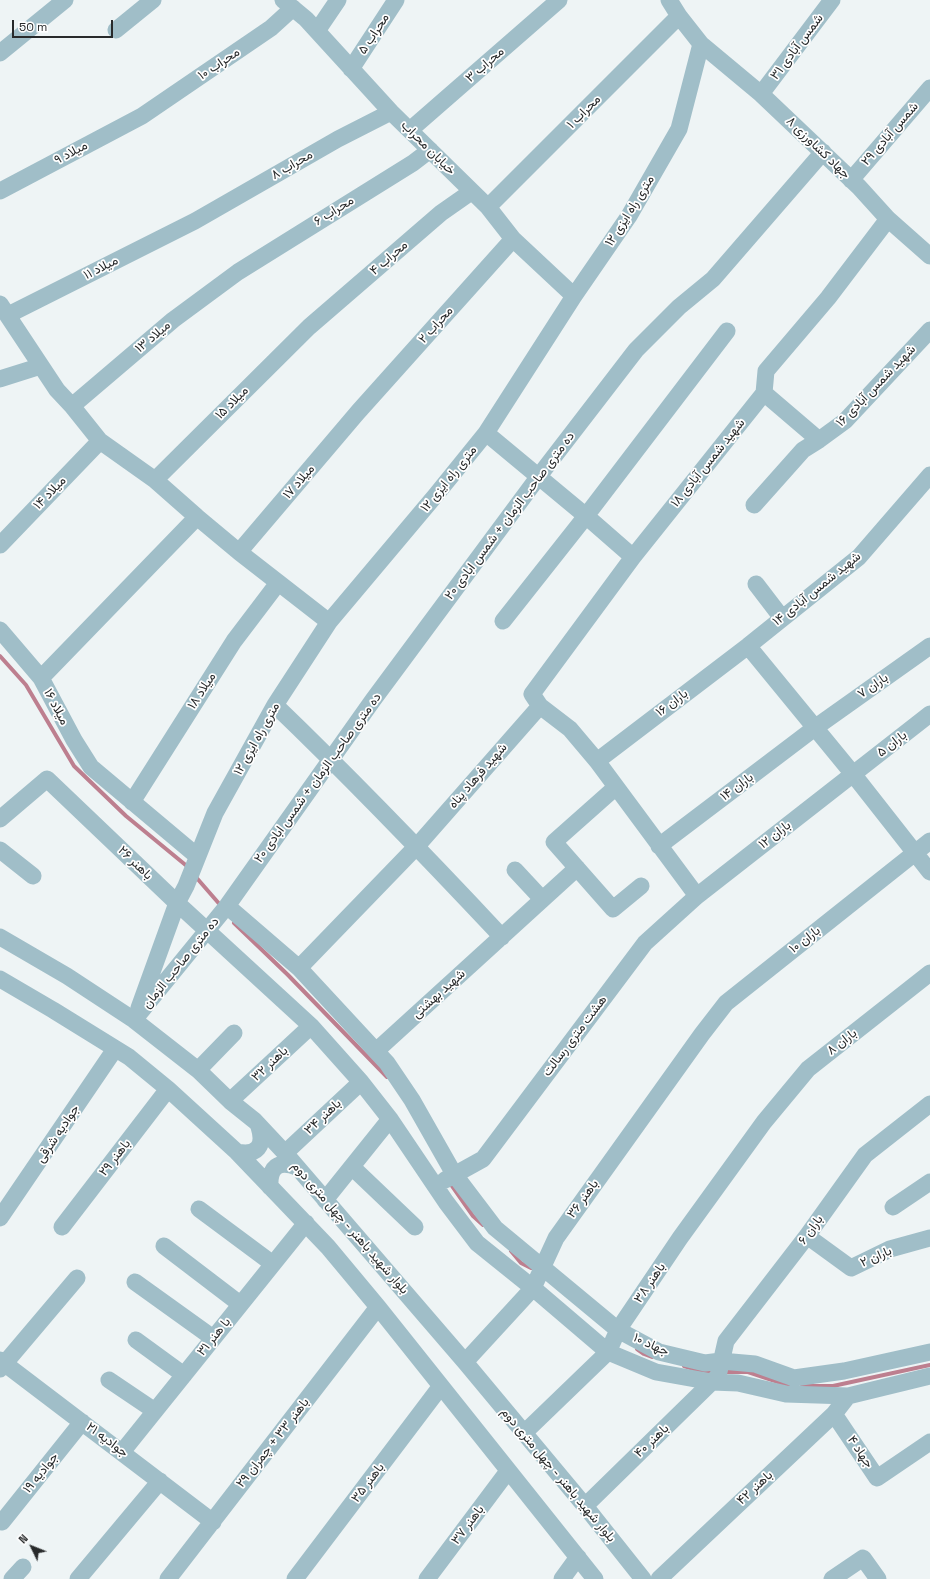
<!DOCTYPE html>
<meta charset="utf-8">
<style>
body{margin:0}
#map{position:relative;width:930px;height:1579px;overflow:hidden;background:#eef4f5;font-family:"Space Grotesk",sans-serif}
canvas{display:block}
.north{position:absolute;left:12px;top:1527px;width:40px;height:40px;-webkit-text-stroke:3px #fff;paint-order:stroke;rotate:313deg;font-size:11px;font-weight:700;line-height:16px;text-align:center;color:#282a2b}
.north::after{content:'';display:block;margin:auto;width:14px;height:18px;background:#282a2b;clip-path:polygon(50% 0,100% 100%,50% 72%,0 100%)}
.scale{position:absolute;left:12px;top:20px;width:101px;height:18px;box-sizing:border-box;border:2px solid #282a2b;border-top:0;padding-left:5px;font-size:12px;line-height:14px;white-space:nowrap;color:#282a2b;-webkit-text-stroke:3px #fff;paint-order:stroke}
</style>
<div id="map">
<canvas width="930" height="1579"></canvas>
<div class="north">N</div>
<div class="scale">50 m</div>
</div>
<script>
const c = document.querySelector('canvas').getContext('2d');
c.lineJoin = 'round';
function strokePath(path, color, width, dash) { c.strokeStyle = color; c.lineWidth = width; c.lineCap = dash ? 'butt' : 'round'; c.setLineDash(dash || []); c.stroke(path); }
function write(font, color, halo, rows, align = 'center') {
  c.font = font + ' "Space Grotesk",Vazirmatn,sans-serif'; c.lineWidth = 3.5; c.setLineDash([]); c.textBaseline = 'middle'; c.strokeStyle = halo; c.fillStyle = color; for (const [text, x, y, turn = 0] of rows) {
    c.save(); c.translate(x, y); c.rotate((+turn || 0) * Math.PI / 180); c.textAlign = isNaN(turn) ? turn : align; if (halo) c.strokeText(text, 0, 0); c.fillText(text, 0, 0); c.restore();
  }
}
const stream = new Path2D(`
 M 0,656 L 26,685 L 74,766 L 126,816 L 188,867
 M 195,876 L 222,907
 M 234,923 L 288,975 L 387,1077
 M 450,1183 L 473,1216 L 483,1225
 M 511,1251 L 521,1263 L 531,1268
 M 637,1349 L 644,1354 L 652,1357
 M 684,1366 L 703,1372 L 714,1372
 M 723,1372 L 748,1372 L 790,1386
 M 802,1386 L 833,1386 L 930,1365`);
const minor = new Path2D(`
 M 283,0 L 306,19 L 391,112 L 488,207 L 513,239 L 574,296
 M 669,0 L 679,16 L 701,44 L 761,94 L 859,187 L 888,219 L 930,256
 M 116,30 L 153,0
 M 317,31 L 338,0
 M 701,44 L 679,129 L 629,216 L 574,296 L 486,433 L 435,496 L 329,622 L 275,705 L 215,813 L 186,886 L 177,903 L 311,1026 L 361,1082 L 390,1119 L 446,1202 L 477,1243 L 533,1288 L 608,1352 L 656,1372 L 712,1382 L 738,1383 L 786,1394 L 848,1396 L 930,1376
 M 0,53 L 65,0
 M 351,69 L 396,0
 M 761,94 L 832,0
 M 410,130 L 559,0
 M 851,180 L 930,88
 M 0,191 L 142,116 L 271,28 L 293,8
 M 488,207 L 679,16
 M 0,304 L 57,390 L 72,406 L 100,441 L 155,480 L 197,517 L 239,552 L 329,622
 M 8,315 L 195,221 L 338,139 L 391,112
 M 0,379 L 41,366
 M 764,393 L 819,440 L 845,421 L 930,330
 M 72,406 L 173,320 L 238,272 L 413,163 L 430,150
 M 486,433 L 586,516 L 633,557
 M 155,480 L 309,327 L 441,213 L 471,192
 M 754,505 L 803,450 L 819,440
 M 0,545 L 100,441
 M 239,552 L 358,412 L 513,239
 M 756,584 L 782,618
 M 503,621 L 586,516 L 727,331
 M 0,630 L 41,678 L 74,740 L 91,767 L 197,856
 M 748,646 L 853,774 L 930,872
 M 41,678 L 197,517
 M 275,705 C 353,780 428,858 502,937
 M 597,761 L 748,646 L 859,557 L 930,475
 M 616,787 L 554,842 L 613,909 L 641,886
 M 132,802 L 234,641 L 278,583
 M 0,819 L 47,779 L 177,903 L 139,1008
 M 659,846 L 816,727 L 930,646
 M 0,850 L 33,876
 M 515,870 L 542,899
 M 697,896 L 597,761 L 570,729 L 540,706 L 532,694 L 633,557 L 764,393 L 766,371 L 828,298 L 888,219
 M 227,906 L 299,968 L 387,1063 L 412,1100 L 454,1174 L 495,1228 L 618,1330 L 659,1352 L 705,1363 L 721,1361 L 755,1364 L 794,1378 L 844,1371 L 930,1352
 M 0,937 L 67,976 L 134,1020 L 198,1070 L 230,1101 L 255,1121 L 285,1153 L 465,1362 L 585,1506 L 643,1579
 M 299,968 L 417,846 L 540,706
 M 0,979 L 53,1010 L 129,1057 L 168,1089 L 237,1152 L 328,1247 L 378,1307 L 595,1579
 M 134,1020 L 227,906 L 373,700 L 539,476 L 636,350 L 679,307 L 713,279 L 823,152
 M 376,1051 L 577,868
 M 198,1070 L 234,1033
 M 230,1101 L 311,1026
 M 237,1152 C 257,1156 265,1146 259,1127
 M 285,1153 L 361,1082
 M 352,1167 L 415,1227
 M 445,1180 L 483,1159 L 645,943 L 697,896 L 930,714
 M 270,1187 C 269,1167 278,1160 297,1167
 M 325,1200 L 390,1119
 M 893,1207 L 930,1182
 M 199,1209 L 273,1264
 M 0,1218 L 115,1049
 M 62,1227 L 168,1089
 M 807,1236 L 851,1268 L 890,1249 L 930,1238
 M 164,1246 L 240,1304
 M 135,1282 L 213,1338
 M 136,1340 L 184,1375
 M 0,1360 L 213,1522
 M 465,1362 L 533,1288 L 556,1238 L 702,1034 L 726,1003 L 930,841
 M 0,1369 L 77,1278
 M 109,1380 L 155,1411
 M 834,1414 L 877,1478 L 930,1442
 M 524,1433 L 608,1352 L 618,1330 L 680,1238 L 764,1122 L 808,1069 L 930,973
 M 122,1452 L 306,1223
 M 585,1506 L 718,1376 L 726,1341 L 807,1236 L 865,1155 L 930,1104
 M 0,1521 L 2,1522 L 82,1422
 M 12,1579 L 23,1567
 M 78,1579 L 160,1481
 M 168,1579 L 378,1307
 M 295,1579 L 441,1386
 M 427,1579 L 508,1471
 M 562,1579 L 578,1557
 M 659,1579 L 834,1414 L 848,1396
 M 832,1579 L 863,1558 L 878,1579`);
const streetNames = [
 ["محراب ۵",374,34,-57],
 ["شمس آبادی ۳۱",797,47,-53],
 ["محراب ۱۰",219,64,-34],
 ["محراب ۳",485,65,-41],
 ["محراب ۱",584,112,-45],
 ["شمس آبادی ۲۹",890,134,-49],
 ["خیابان محراب",428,148,45],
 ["جهاد کشاورزی ۸",818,148,44],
 ["میلاد ۹",71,153,-28],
 ["محراب ۸",292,165,-30],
 ["محراب ۶",334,211,-32],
 ["۱۲ متری راه ایزی",630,211,-58],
 ["محراب ۴",389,258,-41],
 ["میلاد ۱۱",101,268,-27],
 ["محراب ۲",436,325,-48],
 ["میلاد ۱۳",153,337,-40],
 ["شهید شمس آبادی ۱۶",876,386,-46],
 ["میلاد ۱۵",232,403,-45],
 ["شهید شمس آبادی ۱۸",708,463,-51],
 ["۱۲ متری راه ایزی",449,479,-51],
 ["میلاد ۱۷",299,482,-49],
 ["میلاد ۱۴",50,493,-46],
 ["ده متری صاحب الزمان + شمس ابادی ۲۰",510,516,-53],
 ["شهید شمس آبادی ۱۴",817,589,-39],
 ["باران ۷",873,686,-35],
 ["میلاد ۱۸",202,691,-57],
 ["باران ۱۶",672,703,-37],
 ["میلاد ۱۶",56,707,62],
 ["۱۲ متری راه ایزی",257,739,-61],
 ["باران ۵",892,744,-38],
 ["شهید فرهاد پناه",478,776,-49],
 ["ده متری صاحب الزمان + شمس ابادی ۲۰",318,778,-54],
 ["باران ۱۴",737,787,-37],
 ["باران ۱۲",775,835,-38],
 ["باهنر ۲۶",135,863,44],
 ["باران ۱۰",805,940,-38],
 ["ده متری صاحب الزمان",181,963,-51],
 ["شهید بهشتی",439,994,-42],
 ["هشت متری رسالت",575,1036,-53],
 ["باران ۸",842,1042,-38],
 ["باهنر ۳۲",270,1064,-43],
 ["باهنر ۳۴",323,1117,-43],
 ["جوادیه شرقی",58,1134,-56],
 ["باهنر ۲۹",115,1158,-52],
 ["باهنر ۳۶",583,1199,-54],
 ["بلوار شهید باهنر - چهل متری دوم",350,1228,49],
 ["باران ۶",811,1230,-54],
 ["باران ۲",876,1257,-24],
 ["باهنر ۳۸",650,1283,-56],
 ["با هنر ۳۱",214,1337,-51],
 ["جهاد ۱۰",651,1345,24],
 ["جوادیه ۲۱",107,1440,37],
 ["باهنر ۴۰",652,1441,-44],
 ["باهنر ۳۳ + چمران ۲۹",273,1443,-52],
 ["جهاد ۴",860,1452,56],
 ["جوادیه ۱۹",41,1473,-51],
 ["بلوار شهید باهنر - چهل متری دوم",558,1475,50],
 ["باهنر ۳۵",368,1483,-53],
 ["باهنر ۴۲",755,1488,-43],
 ["باهنر ۳۷",468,1525,-53]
];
strokePath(stream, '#bd7f8f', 4);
strokePath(minor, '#a0bec8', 17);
write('13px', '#282a2b', '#fff', streetNames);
</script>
